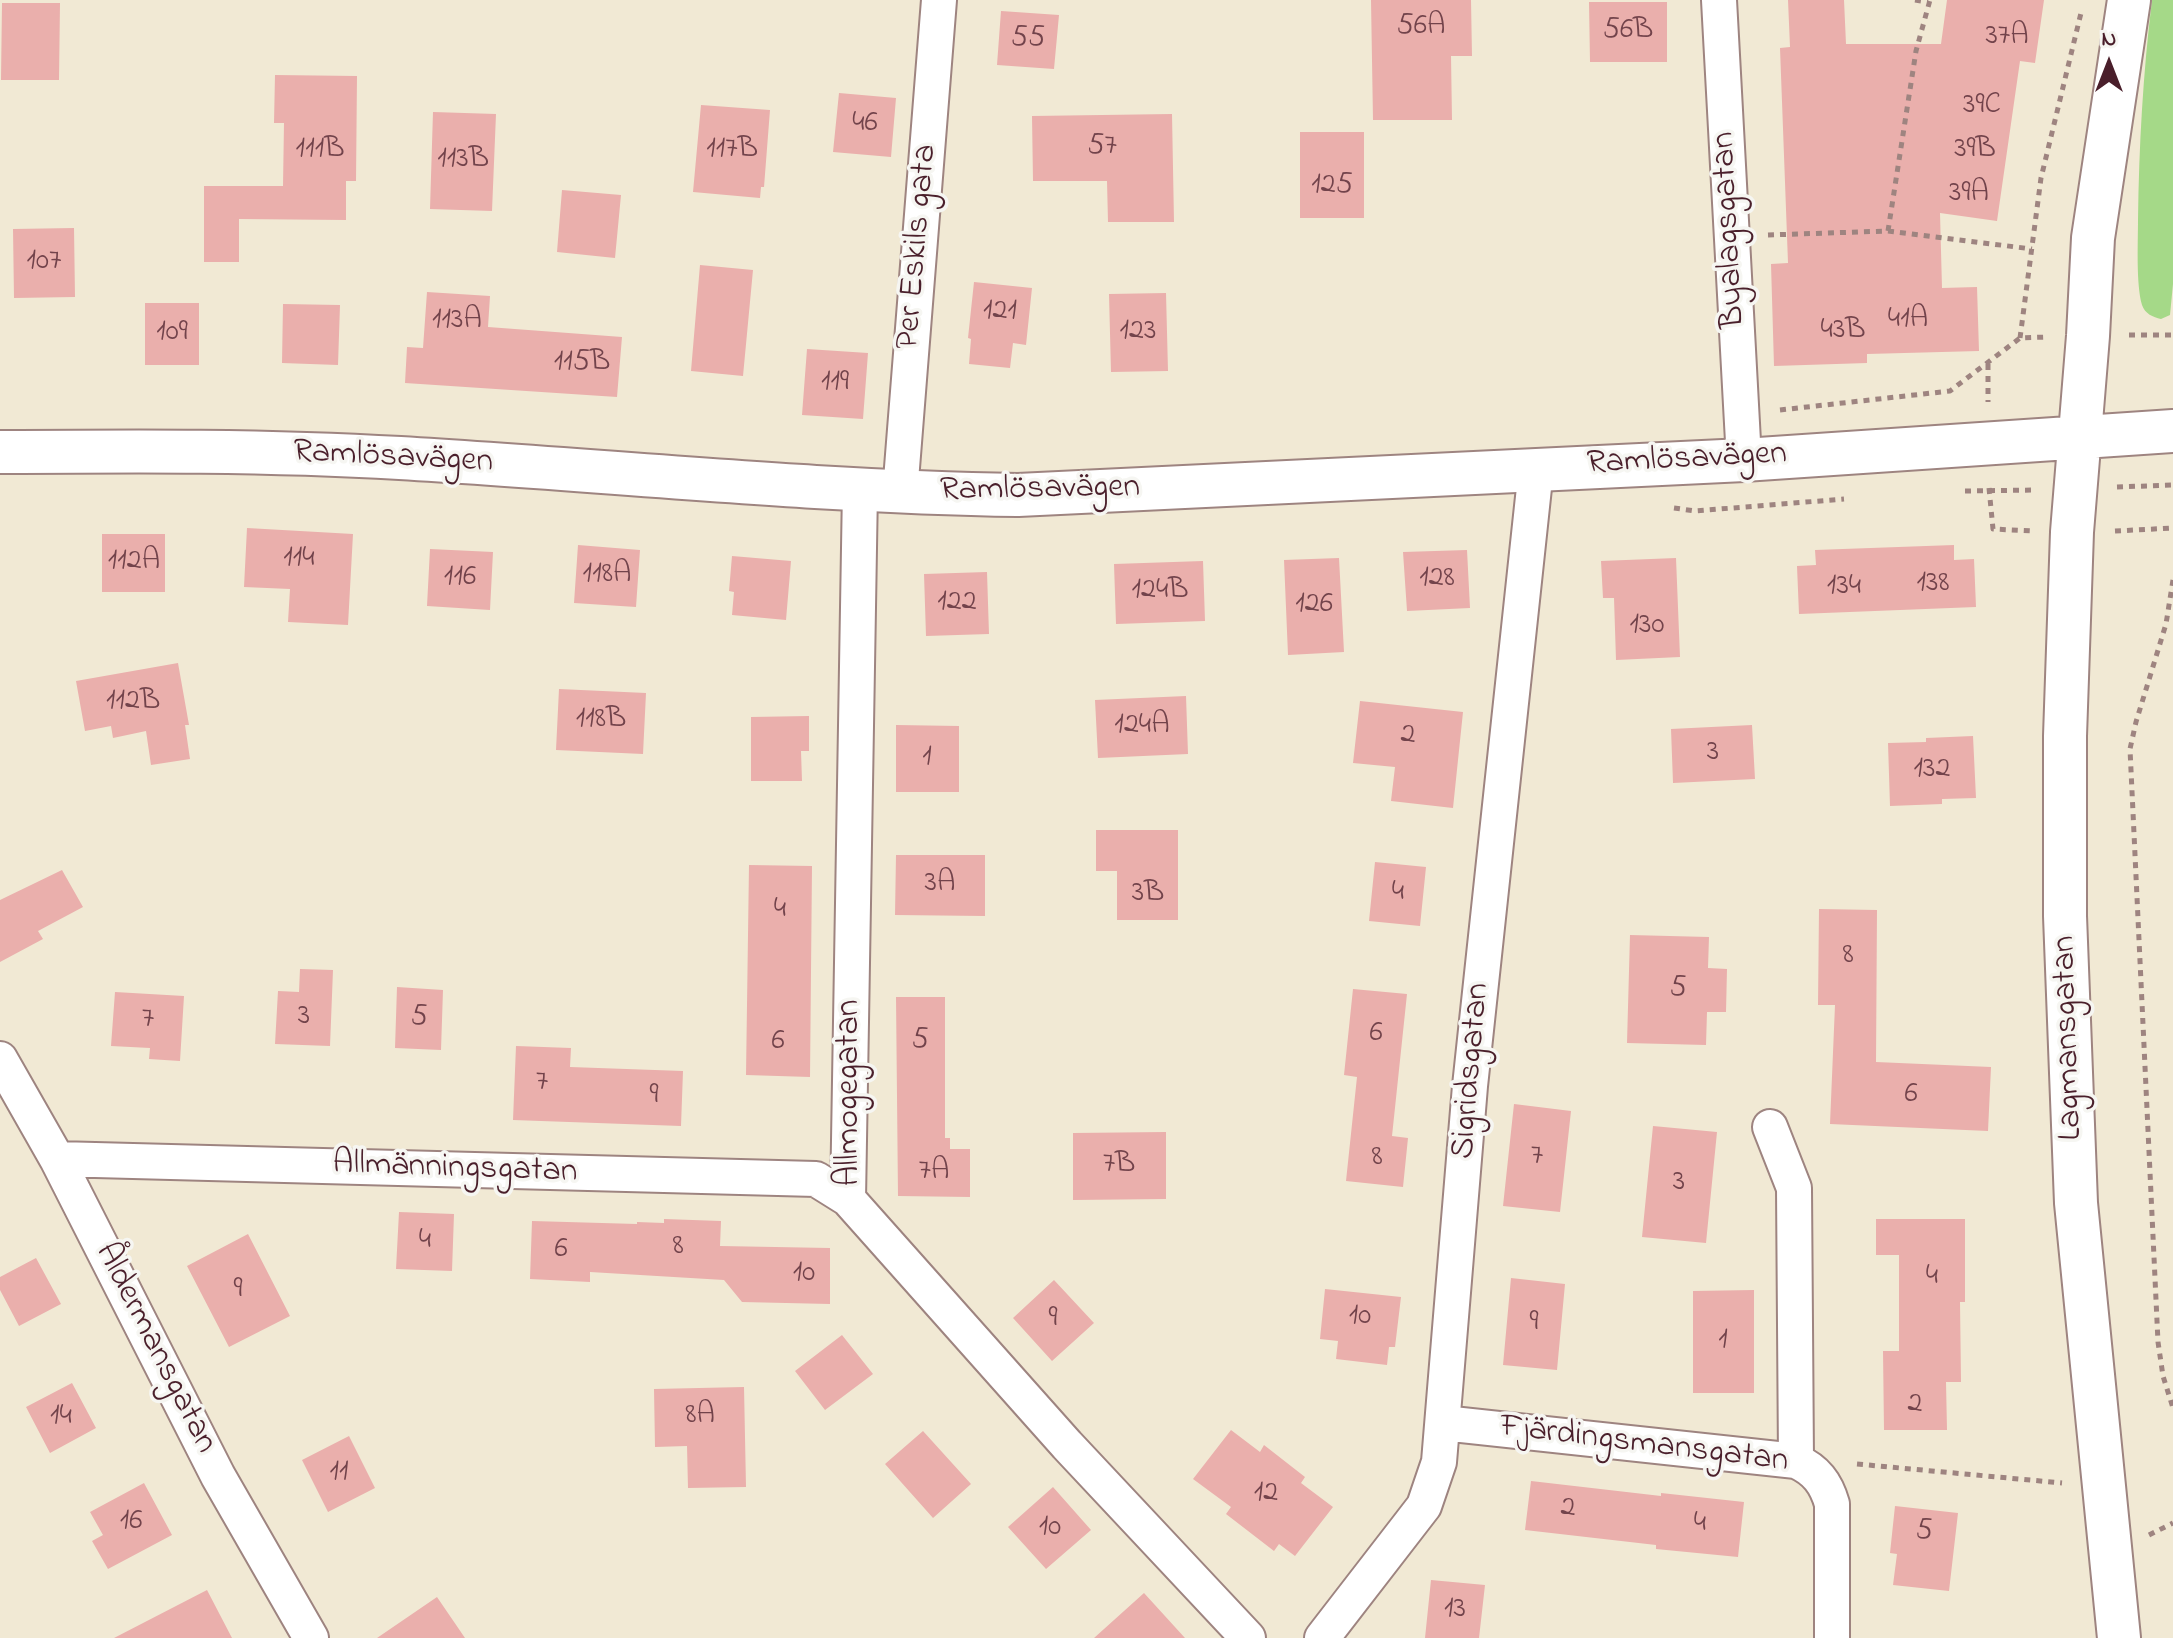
<!DOCTYPE html>
<meta charset="utf-8">
<style>
body{margin:0}
#map{position:relative;width:2173px;height:1638px;overflow:hidden;background:#f1e9d4;font-family:"Indie Flower",sans-serif}
canvas{display:block}
.north{position:absolute;left:2069px;top:24px;width:80px;height:80px;-webkit-text-stroke:6px #f6f6f2;paint-order:stroke;rotate:0deg;font-size:22px;font-weight:700;line-height:32px;text-align:center;color:#4a1f2b}
.north::after{content:'';display:block;margin:auto;width:28px;height:36px;background:#4a1f2b;clip-path:polygon(50% 0,100% 100%,50% 72%,0 100%)}
</style>
<div id="map">
<canvas width="2173" height="1638"></canvas>
<div class="north">N</div>
</div>
<script>
const c = document.querySelector('canvas').getContext('2d');
c.lineJoin = 'round';
function fill(path, color) { c.fillStyle = color; c.fill(path, 'evenodd'); }
function strokePath(path, color, width, dash) { c.strokeStyle = color; c.lineWidth = width; c.lineCap = dash ? 'butt' : 'round'; c.setLineDash(dash || []); c.stroke(path); }
function write(font, color, halo, rows, align = 'center') {
  c.font = font + ' "Indie Flower",sans-serif'; c.lineWidth = 7; c.setLineDash([]); c.textBaseline = 'middle'; c.strokeStyle = halo; c.fillStyle = color; for (const [text, x, y, turn = 0] of rows) {
    c.save(); c.translate(x, y); c.rotate((+turn || 0) * Math.PI / 180); c.textAlign = isNaN(turn) ? turn : align; if (halo) c.strokeText(text, 0, 0); c.fillText(text, 0, 0); c.restore();
  }
}
const green = new Path2D(`
 M 2152,0 L 2173,0 L 2173,284 L 2170,315 L 2161,319 C 2153,317 2145,314 2142,305 C 2136,284 2138,243 2138,220 C 2139,146 2143,73 2152,0 Z`);
const building = new Path2D(`
 M 1371,0 L 1471,0 L 1472,56 L 1451,56 L 1452,120 L 1373,120 Z
 M 1788,0 L 1844,0 L 1846,44 L 1941,44 L 1947,0 L 2044,0 L 2035,63 L 2020,61 L 1997,221 L 1940,213 L 1942,288 L 1977,287 L 1979,351 L 1867,354 L 1867,363 L 1774,366 L 1771,264 L 1788,263 L 1780,48 L 1790,47 Z
 M 1589,2 L 1667,2 L 1667,62 L 1590,62 Z
 M 2,3 L 60,3 L 59,80 L 1,80 Z
 M 1001,11 L 1059,15 L 1054,69 L 997,65 Z
 M 275,75 L 357,76 L 356,181 L 346,181 L 346,220 L 239,219 L 239,262 L 204,262 L 204,186 L 283,186 L 284,123 L 274,123 Z
 M 839,93 L 896,98 L 891,157 L 833,152 Z
 M 701,105 L 770,110 L 764,187 L 761,187 L 760,198 L 693,192 Z
 M 433,112 L 496,114 L 492,211 L 430,209 Z
 M 1172,114 L 1174,222 L 1108,222 L 1107,181 L 1033,181 L 1032,116 Z
 M 1300,132 L 1364,132 L 1364,218 L 1300,218 Z
 M 562,190 L 621,195 L 615,258 L 557,252 Z
 M 74,228 L 75,297 L 14,298 L 13,229 Z
 M 700,265 L 753,270 L 743,376 L 691,371 Z
 M 974,282 L 1032,288 L 1026,345 L 1013,343 L 1010,368 L 969,364 L 971,339 L 968,338 Z
 M 427,292 L 490,296 L 488,327 L 622,337 L 617,397 L 405,383 L 407,347 L 423,348 Z
 M 1166,293 L 1168,371 L 1111,372 L 1109,294 Z
 M 145,303 L 199,303 L 199,365 L 145,365 Z
 M 283,304 L 340,305 L 338,365 L 282,363 Z
 M 807,349 L 868,353 L 863,419 L 802,415 Z
 M 247,528 L 353,534 L 348,625 L 288,622 L 290,589 L 244,587 Z
 M 102,534 L 165,534 L 165,592 L 102,592 Z
 M 578,545 L 640,550 L 636,607 L 574,603 Z
 M 1954,545 L 1954,560 L 1974,559 L 1976,607 L 1799,614 L 1797,566 L 1816,565 L 1815,550 Z
 M 430,549 L 493,552 L 490,610 L 427,606 Z
 M 1467,550 L 1470,608 L 1407,611 L 1403,552 Z
 M 732,556 L 791,561 L 786,620 L 732,615 L 734,592 L 729,591 Z
 M 1339,558 L 1344,652 L 1288,655 L 1284,560 Z
 M 1676,558 L 1680,657 L 1616,660 L 1614,598 L 1603,598 L 1601,561 Z
 M 1203,561 L 1205,621 L 1116,624 L 1114,564 Z
 M 987,572 L 989,634 L 926,636 L 924,574 Z
 M 178,663 L 189,725 L 185,725 L 190,759 L 151,765 L 146,731 L 113,738 L 111,726 L 85,731 L 76,681 Z
 M 559,689 L 646,693 L 643,754 L 556,750 Z
 M 1186,696 L 1188,754 L 1098,758 L 1095,700 Z
 M 1360,701 L 1463,712 L 1453,808 L 1391,801 L 1395,767 L 1353,763 Z
 M 809,716 L 809,751 L 801,751 L 802,781 L 751,781 L 751,717 Z
 M 896,725 L 959,726 L 959,792 L 896,792 Z
 M 1752,725 L 1755,779 L 1673,783 L 1671,729 Z
 M 1973,736 L 1976,798 L 1942,799 L 1942,804 L 1890,806 L 1888,743 L 1926,742 L 1926,738 Z
 M 1096,830 L 1178,830 L 1178,920 L 1117,920 L 1117,871 L 1096,871 Z
 M 896,855 L 985,855 L 985,916 L 895,915 Z
 M 1375,862 L 1426,867 L 1420,926 L 1369,921 Z
 M 749,865 L 812,866 L 810,1077 L 746,1075 Z
 M 62,870 L 83,907 L 38,931 L 43,939 L 0,962 L 0,900 Z
 M 1819,909 L 1877,910 L 1876,1062 L 1991,1067 L 1988,1131 L 1830,1124 L 1835,1005 L 1818,1005 Z
 M 1630,935 L 1709,937 L 1708,968 L 1727,969 L 1726,1012 L 1707,1012 L 1706,1045 L 1627,1043 Z
 M 300,969 L 333,970 L 330,1046 L 275,1044 L 278,991 L 299,992 Z
 M 397,987 L 443,990 L 441,1050 L 395,1048 Z
 M 1353,989 L 1407,994 L 1392,1136 L 1408,1138 L 1403,1187 L 1346,1181 L 1357,1077 L 1344,1075 Z
 M 115,992 L 184,996 L 180,1061 L 149,1059 L 150,1048 L 111,1046 Z
 M 896,997 L 945,997 L 945,1138 L 950,1138 L 950,1149 L 970,1149 L 970,1197 L 898,1196 Z
 M 516,1046 L 571,1048 L 570,1067 L 683,1071 L 681,1126 L 513,1120 Z
 M 1514,1104 L 1571,1111 L 1560,1212 L 1503,1206 Z
 M 1653,1126 L 1717,1132 L 1706,1243 L 1642,1237 Z
 M 1166,1132 L 1166,1199 L 1073,1200 L 1073,1133 Z
 M 399,1212 L 454,1214 L 452,1271 L 396,1269 Z
 M 664,1219 L 721,1221 L 720,1246 L 830,1248 L 830,1304 L 742,1302 L 724,1280 L 590,1272 L 590,1282 L 530,1279 L 532,1221 L 637,1224 L 637,1222 L 664,1223 Z
 M 1876,1219 L 1965,1219 L 1965,1302 L 1960,1302 L 1961,1382 L 1946,1382 L 1947,1430 L 1884,1430 L 1883,1351 L 1899,1351 L 1899,1255 L 1876,1255 Z
 M 248,1234 L 290,1316 L 229,1347 L 187,1266 Z
 M 36,1258 L 61,1304 L 19,1326 L 0,1290 L 0,1277 Z
 M 1511,1278 L 1565,1284 L 1557,1370 L 1503,1365 Z
 M 1054,1280 L 1094,1323 L 1052,1361 L 1013,1318 Z
 M 1325,1289 L 1401,1297 L 1395,1347 L 1389,1347 L 1387,1365 L 1336,1359 L 1338,1341 L 1320,1339 Z
 M 1754,1290 L 1754,1393 L 1693,1393 L 1693,1291 Z
 M 842,1335 L 873,1374 L 825,1410 L 795,1371 Z
 M 72,1383 L 96,1428 L 50,1453 L 26,1407 Z
 M 744,1387 L 746,1487 L 688,1488 L 687,1446 L 655,1447 L 654,1389 Z
 M 1231,1430 L 1260,1452 L 1264,1445 L 1305,1477 L 1301,1483 L 1333,1507 L 1295,1556 L 1279,1544 L 1274,1551 L 1226,1514 L 1231,1507 L 1193,1479 Z
 M 923,1431 L 971,1484 L 933,1518 L 885,1464 Z
 M 349,1436 L 375,1488 L 328,1512 L 302,1460 Z
 M 1531,1481 L 1661,1496 L 1661,1493 L 1744,1502 L 1738,1557 L 1656,1549 L 1656,1545 L 1525,1530 Z
 M 144,1483 L 172,1535 L 108,1569 L 92,1541 L 103,1535 L 90,1512 Z
 M 1053,1487 L 1091,1530 L 1046,1569 L 1008,1527 Z
 M 1895,1506 L 1958,1513 L 1949,1591 L 1893,1585 L 1897,1554 L 1890,1553 Z
 M 1431,1580 L 1485,1585 L 1479,1638 L 1425,1638 Z
 M 207,1590 L 232,1638 L 114,1638 Z
 M 1144,1593 L 1185,1638 L 1094,1638 Z
 M 437,1597 L 465,1638 L 377,1638 Z`);
const path = new Path2D(`
 M 1915,0 L 1928,2
 M 1888,231 L 2032,249
 M 1768,235 L 1888,231 L 1916,51 L 1930,0
 M 2129,335 L 2173,335
 M 2020,338 L 2041,178 L 2081,13
 M 1988,364 L 1988,402
 M 1780,410 L 1950,391 L 2020,338 L 2047,337
 M 2117,487 L 2173,485
 M 1989,488 L 1993,529 L 2033,531
 M 1965,491 L 2035,490
 M 1674,508 L 1695,511 L 1844,499
 M 2115,531 L 2173,528
 M 2173,580 L 2166,624 L 2136,722 L 2130,749 L 2158,1342 L 2163,1376 L 2173,1408
 M 1857,1464 L 2062,1483
 M 2149,1535 L 2173,1523`);
const minor = new Path2D(`
 M 1719,0 L 1744,460
 M 860,489 L 848,1199 L 1067,1445 L 1248,1638
 M 900,493 L 939,0
 M 0,1059 L 57,1159 L 218,1476 L 311,1638
 M 1770,1127 L 1794,1188 L 1796,1461
 M 57,1159 L 816,1179 L 848,1199
 M 1443,1423 L 1796,1461 C 1816,1470 1826,1483 1832,1504 L 1832,1638
 M 1322,1638 L 1424,1506 L 1439,1462 L 1470,1086 L 1536,469`);
const tertiary = new Path2D(`
 M 0,452 C 134,451 267,450 400,458 C 606,470 812,492 1018,495 L 1744,460 L 2173,431
 M 2119,1638 L 2076,1203 L 2065,916 L 2065,736 L 2072,532 L 2088,336 L 2093,238 L 2129,0`);
const numberNames = [
 ["56A",1421,28],
 ["56B",1628,32],
 ["37A",2007,38],
 ["55",1028,40],
 ["39C",1982,107],
 ["46",865,125],
 ["57",1102,148],
 ["111B",320,151],
 ["117B",732,151],
 ["39B",1975,151],
 ["113B",463,161],
 ["125",1332,187],
 ["39A",1969,195],
 ["107",44,263],
 ["121",1000,313],
 ["41A",1908,321],
 ["113A",457,322],
 ["43B",1843,332],
 ["123",1138,333],
 ["109",172,334],
 ["115B",582,364],
 ["119",835,384],
 ["114",299,560],
 ["112A",134,563],
 ["118A",607,576],
 ["116",460,579],
 ["128",1437,580],
 ["138",1933,585],
 ["134",1844,588],
 ["124B",1160,592],
 ["122",957,604],
 ["126",1314,606],
 ["130",1647,627],
 ["112B",133,703],
 ["118B",601,721],
 ["124A",1142,727],
 ["2",1408,737],
 ["3",1713,754],
 ["1",927,759],
 ["132",1932,771],
 ["3A",940,885],
 ["4",1398,894],
 ["3B",1148,895],
 ["4",780,911],
 ["8",1848,957],
 ["5",1678,990],
 ["3",304,1018],
 ["5",419,1019],
 ["7",148,1021],
 ["6",1376,1035],
 ["5",920,1042],
 ["6",778,1043],
 ["7",542,1084],
 ["6",1911,1096],
 ["9",654,1097],
 ["7",1537,1158],
 ["8",1377,1159],
 ["7B",1119,1166],
 ["7A",934,1173],
 ["3",1679,1184],
 ["4",425,1242],
 ["8",678,1248],
 ["6",561,1251],
 ["10",804,1275],
 ["4",1932,1278],
 ["9",238,1291],
 ["10",1360,1318],
 ["9",1053,1320],
 ["9",1534,1324],
 ["1",1723,1342],
 ["2",1915,1406],
 ["8A",700,1417],
 ["14",61,1418],
 ["11",339,1474],
 ["12",1266,1495],
 ["2",1568,1510],
 ["16",131,1523],
 ["4",1700,1525],
 ["10",1050,1529],
 ["5",1924,1533],
 ["13",1455,1611]
];
const streetNames = [
 ["Byalagsgatan",1731,230,-93],
 ["Per Eskils gata",919,247,-85],
 ["Ramlösavägen",393,459,3],
 ["Ramlösavägen",1687,461,-3],
 ["Ramlösavägen",1040,491,-1],
 ["Lagmansgatan",2070,1038,-92],
 ["Sigridsgatan",1473,1071,-85],
 ["Allmogegatan",851,1093,-90],
 ["Allmänningsgatan",455,1170,2],
 ["Åldermansgatan",154,1349,63],
 ["Fjärdingsmansgatan",1644,1446,7]
];
fill(green, '#a5d988');
fill(building, '#eaafac');
strokePath(minor, '#9e8480', 38);
strokePath(tertiary, '#9e8480', 46);
strokePath(path, '#9e8480', 5, [6, 6]);
strokePath(minor, '#fff', 34);
strokePath(tertiary, '#fff', 42);
write('30px', '#72434b', null, numberNames);
write('34px', '#4a1f2b', '#f6f6f2', streetNames);
</script>
